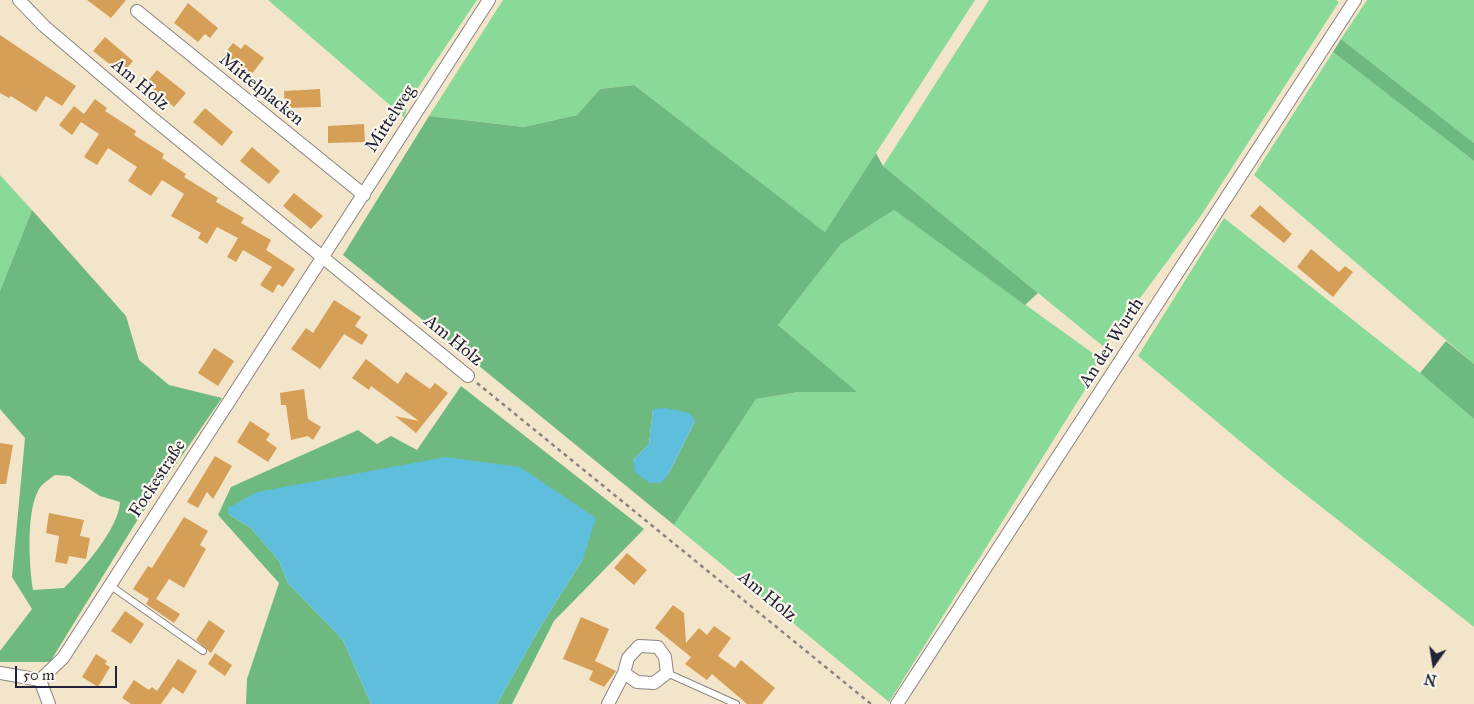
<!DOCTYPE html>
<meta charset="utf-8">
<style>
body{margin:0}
#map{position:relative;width:1474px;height:704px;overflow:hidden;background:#f2e5c9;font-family:"IM FELL Great Primer",serif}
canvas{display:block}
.north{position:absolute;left:1409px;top:639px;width:50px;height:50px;-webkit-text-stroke:4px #fbf7ec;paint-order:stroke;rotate:193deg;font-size:14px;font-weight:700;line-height:20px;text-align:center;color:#22223b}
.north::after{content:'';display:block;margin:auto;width:18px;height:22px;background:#22223b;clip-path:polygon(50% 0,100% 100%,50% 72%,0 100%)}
.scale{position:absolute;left:15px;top:666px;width:102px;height:22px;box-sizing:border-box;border:2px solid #22223b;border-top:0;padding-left:6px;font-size:15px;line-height:18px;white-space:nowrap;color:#22223b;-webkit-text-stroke:4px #fbf7ec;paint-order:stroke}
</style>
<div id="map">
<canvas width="1474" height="704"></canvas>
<div class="north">N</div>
<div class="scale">50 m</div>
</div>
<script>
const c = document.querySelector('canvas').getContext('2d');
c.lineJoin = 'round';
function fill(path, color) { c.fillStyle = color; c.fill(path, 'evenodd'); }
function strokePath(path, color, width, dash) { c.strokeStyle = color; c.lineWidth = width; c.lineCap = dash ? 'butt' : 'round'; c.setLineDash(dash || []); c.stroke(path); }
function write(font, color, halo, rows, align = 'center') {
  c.font = font + ' "IM FELL Great Primer",serif'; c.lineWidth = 4.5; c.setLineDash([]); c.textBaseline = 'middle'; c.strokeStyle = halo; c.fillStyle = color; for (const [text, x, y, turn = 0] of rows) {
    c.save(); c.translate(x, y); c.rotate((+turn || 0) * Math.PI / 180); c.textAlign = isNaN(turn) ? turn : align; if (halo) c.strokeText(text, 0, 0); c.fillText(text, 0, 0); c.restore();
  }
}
const green = new Path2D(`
 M 268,0 L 477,0 L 407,104 L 405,118 Z
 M 503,0 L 975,0 L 825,232 L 634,85 L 600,89 L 577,115 L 524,127 L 429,116 Z
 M 989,0 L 1336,0 L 1339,2 L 1202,214 L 1104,347 L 883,166 Z
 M 1367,0 L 1474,0 L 1474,143 L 1341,39 Z
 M 1333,52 L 1474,161 L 1474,364 L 1254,175 Z
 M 0,175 L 32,210 L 0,291 Z
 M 894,210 L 1098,357 L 1093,377 L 889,702 L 674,525 L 756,399 L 799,392 L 856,392 L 778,325 L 841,244 Z
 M 1224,218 L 1420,373 L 1474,419 L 1474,627 L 1282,476 L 1138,356 Z`);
const forest = new Path2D(`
 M 1341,39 L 1474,143 L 1474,161 L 1333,52 Z
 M 634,85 L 825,232 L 876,153 L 883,166 L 1038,293 L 1025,305 L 894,210 L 841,244 L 778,325 L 857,392 L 799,392 L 756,399 L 674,525 L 343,255 L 429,116 L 524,127 L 577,115 L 600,89 ZM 653,409 L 695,421 L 668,475 L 633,460 L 649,444 Z
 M 32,210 L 126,316 L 139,360 L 169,385 L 222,398 L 138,519 L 50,662 L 0,662 L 0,651 L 32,609 L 12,577 L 25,438 L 0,409 L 0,291 ZM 55,475 L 69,476 L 100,496 L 120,502 C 119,528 83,569 64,588 L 33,590 C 29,566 25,504 42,485 C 46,481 51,478 55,475 Z
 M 1446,341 L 1474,364 L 1474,419 L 1420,373 Z
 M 461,386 L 644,529 L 554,621 L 512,704 L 497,704 L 539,629 L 583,559 L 228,514 L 251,528 L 279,561 L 288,583 L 343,640 L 371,704 L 246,704 L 247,679 L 279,583 L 218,515 L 231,487 L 358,430 L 377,444 L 391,436 L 417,450 Z`);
const water = new Path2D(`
 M 665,408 L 690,413 L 695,421 L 668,475 L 661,483 L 650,483 L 635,472 L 633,460 L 649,444 L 653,409 Z
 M 446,457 L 520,467 L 596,518 L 583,559 L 539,629 L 497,704 L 371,704 L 343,640 L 288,583 L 279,561 L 251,528 L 228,514 L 228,508 L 257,492 Z`);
const building = new Path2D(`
 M 87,0 L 126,0 L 111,18 Z
 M 188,3 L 218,28 L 210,38 L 205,34 L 198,42 L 174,23 Z
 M 0,35 L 76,86 L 62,106 L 46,96 L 36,112 L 11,96 L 9,98 L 0,93 Z
 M 105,37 L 133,61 L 122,74 L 93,51 Z
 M 233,43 L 241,49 L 245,44 L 264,58 L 248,79 L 221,58 Z
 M 157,70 L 186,93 L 174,107 L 146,83 Z
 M 320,89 L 321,107 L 285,108 L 284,91 Z
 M 95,99 L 107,108 L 105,111 L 136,131 L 134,135 L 164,154 L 162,158 L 186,174 L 184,177 L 218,198 L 216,202 L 244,218 L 241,223 L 271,240 L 266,250 L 295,269 L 283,287 L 278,284 L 273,293 L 260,285 L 272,267 L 243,250 L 236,262 L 227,257 L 238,238 L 217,227 L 207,244 L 198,238 L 201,233 L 171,216 L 184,194 L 162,180 L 151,196 L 128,181 L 137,167 L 108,148 L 97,165 L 84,157 L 99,134 L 81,122 L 72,135 L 59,125 L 74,106 L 84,114 Z
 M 205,108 L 233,132 L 222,146 L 193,122 Z
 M 364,124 L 365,142 L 328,143 L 328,126 Z
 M 252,147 L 280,171 L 269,184 L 240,161 Z
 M 294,193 L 323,216 L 311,229 L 283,206 Z
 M 1260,205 L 1292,234 L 1284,243 L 1250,216 Z
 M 1311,249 L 1339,272 L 1345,266 L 1353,272 L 1333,297 L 1297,267 Z
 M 334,300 L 361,317 L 355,326 L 368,335 L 362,345 L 344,334 L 320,369 L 291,349 L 306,328 L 313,333 Z
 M 214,348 L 234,361 L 218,386 L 198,373 Z
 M 366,359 L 398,384 L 406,372 L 430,389 L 435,383 L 448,393 L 416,433 L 395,416 L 419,421 L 371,386 L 369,390 L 352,378 Z
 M 304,389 L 308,419 L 321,427 L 313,440 L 308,436 L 291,440 L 286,405 L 281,405 L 280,393 Z
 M 250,421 L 270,434 L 266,440 L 277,448 L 268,462 L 237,442 Z
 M 0,443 L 13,445 L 6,484 L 0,484 Z
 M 215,456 L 232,466 L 213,499 L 207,492 L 198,508 L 187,502 Z
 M 49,513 L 84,520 L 80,536 L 90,538 L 86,559 L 69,556 L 67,564 L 55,562 L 59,536 L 46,533 Z
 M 184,517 L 208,531 L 200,545 L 206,549 L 184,588 L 169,579 L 156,599 L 180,614 L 174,623 L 146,604 L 149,599 L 133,589 L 148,566 L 152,568 Z
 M 627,553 L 647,570 L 634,585 L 614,568 Z
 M 673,605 L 684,613 L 686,643 L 699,628 L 707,635 L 714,626 L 731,638 L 718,656 L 735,668 L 741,660 L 775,688 L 762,704 L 747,704 L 712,674 L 707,680 L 685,664 L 691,657 L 655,628 Z
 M 125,611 L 144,624 L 131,644 L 111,631 Z
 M 581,617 L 609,629 L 595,661 L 616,671 L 604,687 L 589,680 L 593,671 L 563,659 Z
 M 209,620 L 225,631 L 211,653 L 196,640 Z
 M 215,653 L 232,665 L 225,676 L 208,664 Z
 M 96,654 L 107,661 L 105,664 L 110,667 L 98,687 L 82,677 Z
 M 178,659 L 197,671 L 183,694 L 173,687 L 161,704 L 131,704 L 122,698 L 134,680 L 149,690 L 152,687 L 157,691 Z`);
const path = new Path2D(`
 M 477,383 L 871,704`);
const service = new Path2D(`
 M 111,586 L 203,651
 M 667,673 L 736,704`);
const minor = new Path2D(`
 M 19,0 L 44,26 L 151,117 L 468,376
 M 137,11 L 364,195
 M 0,673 L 40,680
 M 40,680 L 63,658 L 489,0
 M 40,680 L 49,704
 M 608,704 L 624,673 L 628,658 L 639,646 L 658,647 L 665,657 L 667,673 L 654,683 L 637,682 L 624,673
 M 897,704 L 1355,0`);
const streetNames = [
 ["Am Holz",140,85,40],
 ["Mittelplacken",261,90,39],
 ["Mittelweg",391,119,-57],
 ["Am Holz",453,341,39],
 ["An der Wurth",1112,343,-57],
 ["Fockestraße",158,479,-57],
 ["Am Holz",767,597,39]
];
fill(green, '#89d998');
fill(forest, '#6eb980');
fill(water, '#5ebedc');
fill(building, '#d69f58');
strokePath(service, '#8a8482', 8);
strokePath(minor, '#8a8482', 14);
strokePath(path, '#8a8482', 2.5, [4, 4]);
strokePath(service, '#fff', 6);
strokePath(minor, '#fff', 12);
write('18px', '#22223b', '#fbf7ec', streetNames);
</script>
